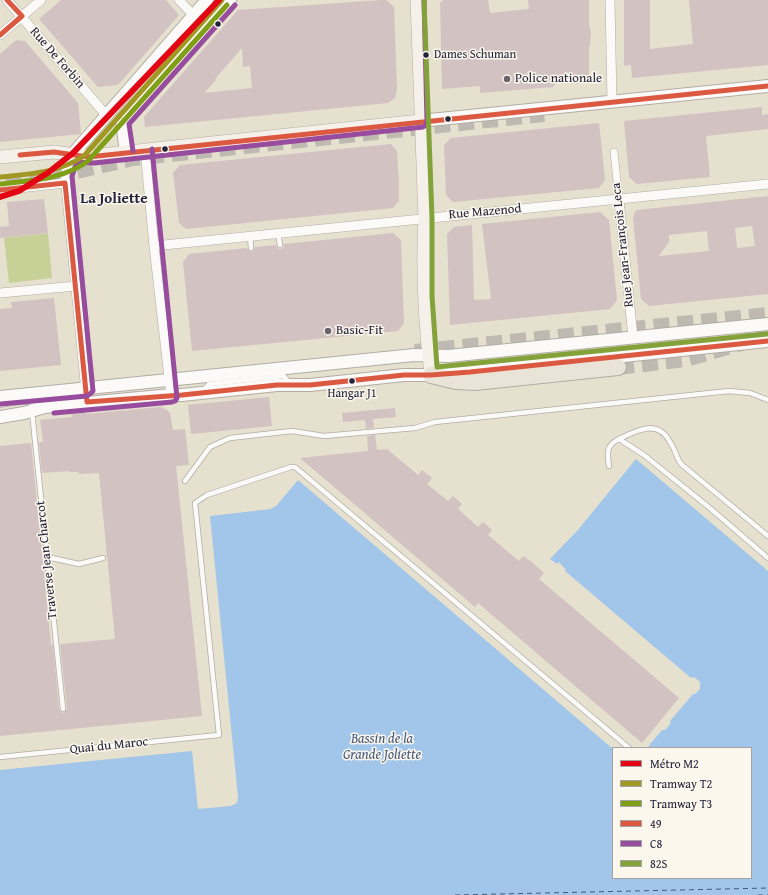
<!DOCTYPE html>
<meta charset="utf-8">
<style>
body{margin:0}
#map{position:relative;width:768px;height:895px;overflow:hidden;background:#e6e0cf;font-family:"Gentium Book Plus",serif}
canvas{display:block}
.legend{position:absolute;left:612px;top:747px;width:140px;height:132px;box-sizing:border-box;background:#fbf7ec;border:1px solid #a4a2a5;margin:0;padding:5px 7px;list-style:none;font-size:12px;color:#22223b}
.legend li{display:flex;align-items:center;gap:8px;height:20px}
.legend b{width:20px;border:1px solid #a4a2a5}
</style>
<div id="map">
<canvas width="768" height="895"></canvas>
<ul class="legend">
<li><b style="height:5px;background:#e30513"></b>Métro M2</li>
<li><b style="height:5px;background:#a19824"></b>Tramway T2</li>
<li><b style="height:5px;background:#7f9f16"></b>Tramway T3</li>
<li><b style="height:5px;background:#dc5941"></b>49</li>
<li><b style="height:5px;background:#974c9d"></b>C8</li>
<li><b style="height:5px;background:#84a23a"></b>82S</li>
</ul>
</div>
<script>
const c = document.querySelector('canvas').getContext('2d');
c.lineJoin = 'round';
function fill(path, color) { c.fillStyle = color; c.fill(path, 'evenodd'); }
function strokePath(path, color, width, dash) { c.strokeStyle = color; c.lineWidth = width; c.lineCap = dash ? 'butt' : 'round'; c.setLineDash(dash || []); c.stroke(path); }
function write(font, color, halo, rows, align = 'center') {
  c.font = font + ' "Gentium Book Plus",serif'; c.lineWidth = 3; c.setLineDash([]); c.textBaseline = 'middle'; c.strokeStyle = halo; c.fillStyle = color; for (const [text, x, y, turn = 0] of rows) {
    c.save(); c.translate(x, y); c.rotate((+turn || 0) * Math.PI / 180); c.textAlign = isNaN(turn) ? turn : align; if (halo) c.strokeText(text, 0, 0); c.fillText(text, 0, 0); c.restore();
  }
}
const green = new Path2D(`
 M 48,233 L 52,278 L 9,283 L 4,238 Z`);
const water = new Path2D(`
 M 636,459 L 768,571 L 768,895 L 0,895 L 0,770 L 192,751 L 198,809 L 231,806 L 237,803 L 238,797 L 210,516 L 271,509 L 277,505 L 298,480 L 613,749 L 613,878 L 751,878 L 751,748 L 647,748 L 662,730 L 665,730 L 671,723 L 670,721 L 693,694 L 695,694 L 700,689 L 700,682 L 694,677 L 691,678 L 565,571 L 566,570 L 559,562 L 557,564 L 550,559 L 577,531 Z`);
const ferry = new Path2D(`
 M 455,895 L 768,888
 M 758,895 L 768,895`);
const building = new Path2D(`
 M 61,0 L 166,0 L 179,15 L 118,85 L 98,87 L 39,19 Z
 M 382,0 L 386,0 L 394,7 L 397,90 L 395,98 L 388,103 L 145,127 L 144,117 L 238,10 ZM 242,48 L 243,67 L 250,66 L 252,88 L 204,93 L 216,80 L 215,79 Z
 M 443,0 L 488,0 L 490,13 L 529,9 L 528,0 L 589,0 L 589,24 L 591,32 L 590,46 L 589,46 L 589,83 L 576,84 L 556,83 L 553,87 L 480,93 L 480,86 L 442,89 L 440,3 Z
 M 624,0 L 650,0 L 650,49 L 693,44 L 689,0 L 768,0 L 768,65 L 632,78 L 631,65 L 624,66 Z
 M 16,40 L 25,41 L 78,103 L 81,134 L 0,142 L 0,54 Z
 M 762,107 L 762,115 L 768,114 L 768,129 L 706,136 L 710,177 L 637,184 L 629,177 L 624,121 Z
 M 599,123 L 605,180 L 599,188 L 453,202 L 446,195 L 444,145 L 451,138 Z
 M 391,144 L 397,151 L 399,183 L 399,201 L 393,208 L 186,229 L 179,223 L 173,173 L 180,165 Z
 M 768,196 L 768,294 L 649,306 L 641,299 L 633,218 L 635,212 L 637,210 ZM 752,226 L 755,246 L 737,248 L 735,228 ZM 707,231 L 709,251 L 659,256 L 669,242 L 669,235 Z
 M 44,199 L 48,233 L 0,238 L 0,227 L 9,226 L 7,202 Z
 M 600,212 L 609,220 L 617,300 L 610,309 L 450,325 L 447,234 L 454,227 L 472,225 L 474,300 L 491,299 L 482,224 Z
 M 393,233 L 401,240 L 404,323 L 398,331 L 192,351 L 183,262 L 189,254 L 247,248 L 249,251 L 252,252 L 254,250 L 255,247 L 276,245 L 277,248 L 280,249 L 283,248 L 284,244 Z
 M 54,298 L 61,365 L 0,371 L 0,309 L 12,308 L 11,302 Z
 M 269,397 L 272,426 L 191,434 L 188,405 Z
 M 161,407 L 167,410 L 170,413 L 173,430 L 185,429 L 189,465 L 176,466 L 202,716 L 0,736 L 0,446 L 31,443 L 51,645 L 53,645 L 59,709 L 61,712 L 64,713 L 67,709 L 60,644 L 115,639 L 99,473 L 79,474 L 78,472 L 69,472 L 69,471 L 42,473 L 39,442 L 43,442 L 40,420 L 72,417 L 71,412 L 86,411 L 86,414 Z
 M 395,408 L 396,417 L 373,419 L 374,428 L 366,429 L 365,420 L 343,422 L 342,413 Z
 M 375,435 L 377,450 L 387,449 L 418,475 L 422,470 L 432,478 L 427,484 L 448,501 L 453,496 L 462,504 L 458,509 L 478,527 L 483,522 L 492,530 L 488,535 L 519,561 L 523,556 L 533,563 L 544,573 L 539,579 L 679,698 L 642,743 L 478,603 L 475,607 L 300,458 L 368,451 L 367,436 Z`);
const trunkTunnel = new Path2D(`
 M 7,187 L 133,158 L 544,114
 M 415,352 L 768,315
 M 618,367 L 686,359 L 768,335`);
const service = new Path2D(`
 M 278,233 L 280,245
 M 250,236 L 251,248
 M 203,391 L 209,384 L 284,376 L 290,384
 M 0,405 C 13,403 29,399 42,405
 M 32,412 L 63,709
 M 619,439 C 637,430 658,419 670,442 C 675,449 676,457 681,464 L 768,536
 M 609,466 C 607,453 606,445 619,439 L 644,455 L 711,509 L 768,558
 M 185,481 L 210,447 L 230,438 L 292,431 L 324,436 L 415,428 L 435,422 L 729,391 L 750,393 L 768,400
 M 47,557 L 79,564 L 103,558
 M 0,757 L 219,735 L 195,503 L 207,495 L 291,467 L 295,467 L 629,748`);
const pedestrian = new Path2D(`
 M 614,152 L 619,200`);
const minor = new Path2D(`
 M 7,0 L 107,116
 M 179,0 L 194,16
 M 610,0 L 612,102
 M 0,35 L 41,0
 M 145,150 L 154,246 L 171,395
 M 72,155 L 67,167 L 65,176 L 87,402
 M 0,190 L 65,183
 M 619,200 L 633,337
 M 154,246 L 768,184
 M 0,293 L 76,286`);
const tertiary = new Path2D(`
 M 420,121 L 768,86
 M 126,152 L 122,122 L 230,0
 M 72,155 L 207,0
 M 0,397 L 414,355 L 448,356 L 768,324
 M 0,417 L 24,413 L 45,407 L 171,395 L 182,395 L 277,385 L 310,385 L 404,375 L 431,375 L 470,372 L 768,341`);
const secondary = new Path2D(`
 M 417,0 L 425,218 C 422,270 425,323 431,375
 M 0,157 L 54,152 L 81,156 L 93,156 L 165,148 L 420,121`);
const trunk = new Path2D(`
 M 431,375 L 456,381 L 475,382 L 618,367`);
const bus1 = new Path2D(`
 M 0,35 L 22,16 L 7,0
 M 20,155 L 54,152 L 88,157 L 768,86
 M 0,190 L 65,183 L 87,402 L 182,395 L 277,385 L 310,385 L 404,375 L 431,375 L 470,372 L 768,341`);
const bus2 = new Path2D(`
 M 133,151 L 129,124 L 235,5
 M 1,404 L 87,396 L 90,394 L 93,391 L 72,176 L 77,162 L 94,163 L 423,127 L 426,125 L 427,121 L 424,0
 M 54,413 L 172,402 L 175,401 L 177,398 L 152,149`);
const bus3 = new Path2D(`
 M 424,0 L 432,218 L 432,296 L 437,367 L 767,334`);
const tram1 = new Path2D(`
 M 0,177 C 30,174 58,173 84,156 L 222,0`);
const tram2 = new Path2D(`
 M 1,184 C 32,180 62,180 88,161 L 227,5`);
const metro1 = new Path2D(`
 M 0,197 L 19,191 L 49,172 L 73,153 L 219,0`);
const markers = [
 [218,24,3.5,"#22223b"],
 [426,55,3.5,"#22223b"],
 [507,79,4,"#67646f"],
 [448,119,3.5,"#22223b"],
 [165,149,3.5,"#22223b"],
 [328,331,4,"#67646f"],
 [352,381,3.5,"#22223b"]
];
const busNames = [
 ["Dames Schuman",434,55],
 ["Hangar J1",352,394,"center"]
];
const streetNames = [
 ["Rue De Forbin",57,58,49],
 ["Rue Mazenod",485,212,-5],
 ["Rue Jean-François Leca",623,245,-96],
 ["Traverse Jean Charcot",47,560,-96],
 ["Quai du Maroc",109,746,-6]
];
const poiNames = [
 ["Police nationale",515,79],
 ["Basic-Fit",336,331]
];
const waterNames = [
 ["Bassin de la",382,739],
 ["Grande Joliette",382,755]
];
const quarterNames = [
 ["La Joliette",114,199]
];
fill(green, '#c7d197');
fill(water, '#a1c6e9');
strokePath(ferry, '#44587c', 1, [5, 4]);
fill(building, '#d2c2c2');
strokePath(trunkTunnel, '#bfbab1', 16, [16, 8]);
strokePath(service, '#b1ada5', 6);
strokePath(pedestrian, '#b1ada5', 8);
strokePath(minor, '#b1ada5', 10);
strokePath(tertiary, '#b1ada5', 14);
strokePath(secondary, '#b1ada5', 14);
strokePath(trunk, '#b1ada5', 18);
strokePath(service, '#fbfaf8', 4.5);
strokePath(pedestrian, '#fbfaf8', 7);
strokePath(minor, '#fbfaf8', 9);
strokePath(tertiary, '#fbfaf8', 12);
strokePath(secondary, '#f5f1ea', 13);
strokePath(trunk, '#eae3d7', 16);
strokePath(bus1, '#dc5941', 5);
strokePath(bus2, '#974c9d', 5);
strokePath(bus3, '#84a23a', 5);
strokePath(tram1, '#a19824', 5);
strokePath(tram2, '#7f9f16', 5);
strokePath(metro1, '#e30513', 6);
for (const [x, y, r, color] of markers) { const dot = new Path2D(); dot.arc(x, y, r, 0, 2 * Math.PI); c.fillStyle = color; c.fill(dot); strokePath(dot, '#fbf7ec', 1.5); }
write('12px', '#22223b', '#fbf7ec', busNames, 'left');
write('13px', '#22223b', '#fbf7ec', streetNames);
write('13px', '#22223b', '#fbf7ec', poiNames, 'left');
write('italic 14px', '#44587c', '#fbf7ec', waterNames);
write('bold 15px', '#22223b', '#fbf7ec', quarterNames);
</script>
